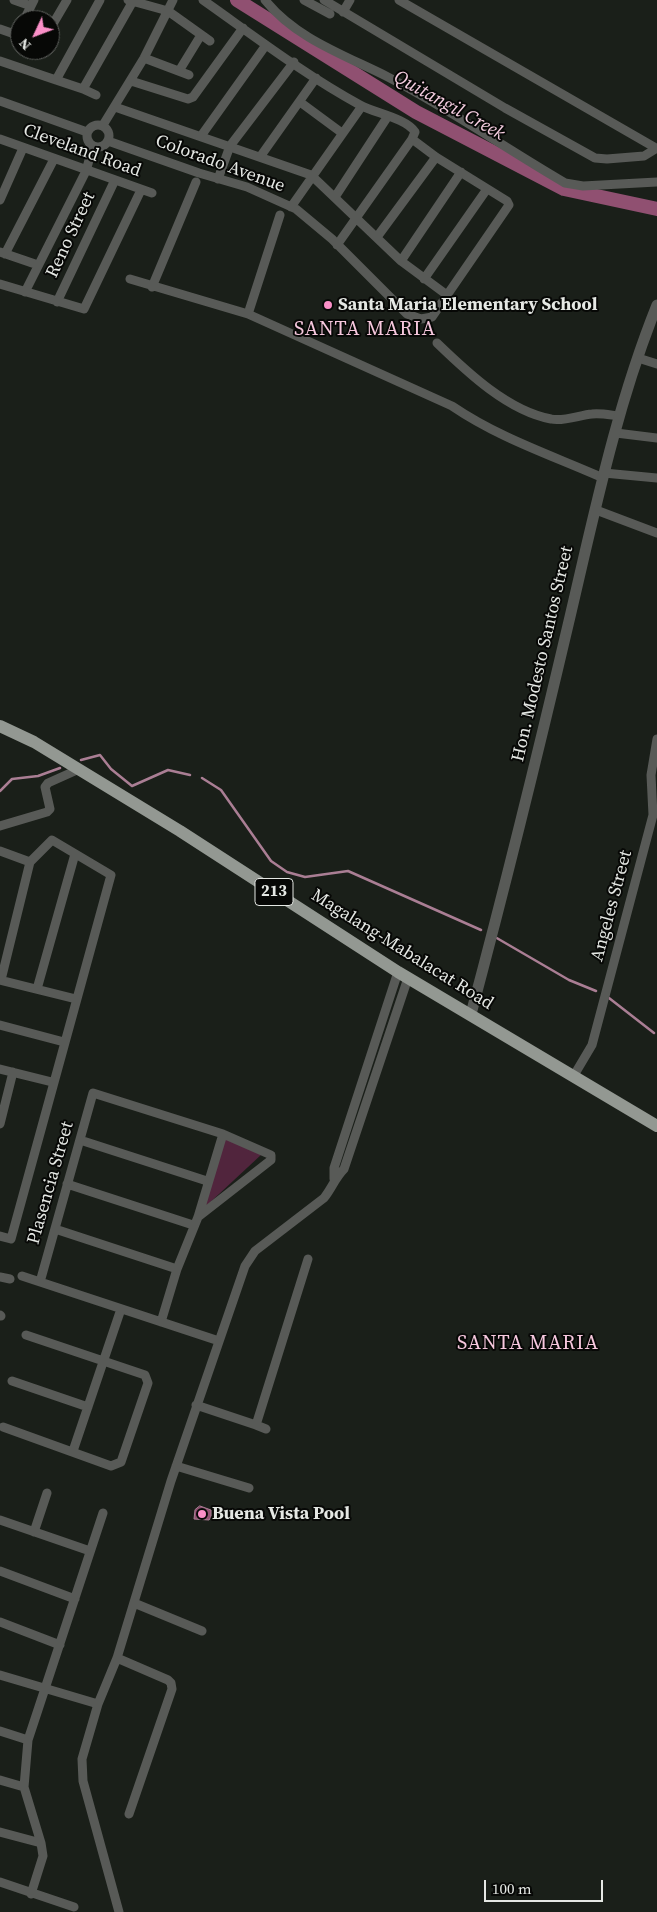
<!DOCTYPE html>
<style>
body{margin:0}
#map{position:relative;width:657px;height:1912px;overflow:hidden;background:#1a1f19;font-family:"Source Serif 4",serif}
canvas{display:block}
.north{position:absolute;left:10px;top:10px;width:50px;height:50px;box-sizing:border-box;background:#070806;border:1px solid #60625f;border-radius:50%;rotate:227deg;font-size:14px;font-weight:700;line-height:20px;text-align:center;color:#e5e8e4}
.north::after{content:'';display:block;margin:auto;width:18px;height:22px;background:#fa8fc7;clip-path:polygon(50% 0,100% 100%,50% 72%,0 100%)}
.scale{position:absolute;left:484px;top:1880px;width:119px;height:22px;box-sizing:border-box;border:2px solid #e5e8e4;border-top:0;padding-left:6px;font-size:15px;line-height:18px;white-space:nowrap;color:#e5e8e4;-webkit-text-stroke:4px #070806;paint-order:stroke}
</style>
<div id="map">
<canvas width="657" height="1912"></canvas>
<div class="north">N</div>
<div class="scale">100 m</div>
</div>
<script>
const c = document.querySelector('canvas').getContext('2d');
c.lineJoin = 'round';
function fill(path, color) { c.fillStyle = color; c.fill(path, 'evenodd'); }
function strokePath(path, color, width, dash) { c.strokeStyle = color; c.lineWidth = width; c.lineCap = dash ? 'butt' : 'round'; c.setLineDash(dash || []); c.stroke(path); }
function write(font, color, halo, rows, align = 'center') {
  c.font = font + ' "Source Serif 4",serif'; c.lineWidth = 4; c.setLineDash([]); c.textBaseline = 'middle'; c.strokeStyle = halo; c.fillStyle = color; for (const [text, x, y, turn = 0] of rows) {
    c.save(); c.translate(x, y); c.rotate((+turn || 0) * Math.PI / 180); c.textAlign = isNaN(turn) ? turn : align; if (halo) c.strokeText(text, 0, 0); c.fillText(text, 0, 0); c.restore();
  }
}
const green = new Path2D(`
 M 225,1139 L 262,1154 L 204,1208 Z`);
const water = new Path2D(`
 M 200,1506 L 211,1510 L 211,1517 L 209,1520 L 194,1519 L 195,1510 Z`);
const stream = new Path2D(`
 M 81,760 L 100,755 L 111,769 L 132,786 L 168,770 L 190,775
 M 202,778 L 221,790 L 271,861 L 287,872 L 305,877 L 348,871 L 481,930
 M 0,791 L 12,779 L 38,776 L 60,768
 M 495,937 L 569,980 L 596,991
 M 609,998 L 654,1033`);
const river = new Path2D(`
 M 237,0 L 416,112 L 564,189 L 657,209`);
const minor = new Path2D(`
 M 14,0 L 31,6
 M 128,0 L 168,11 L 210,41
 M 203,0 C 254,36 305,75 360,105 C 374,113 406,118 415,132 L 412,139 L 337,245
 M 265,0 C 295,38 344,55 386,76 C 448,108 505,148 565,183 L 583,186 L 657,182
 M 304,0 L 330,14
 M 324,0 L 505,108 L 595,158 L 607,159 L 644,156 L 657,148
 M 399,0 L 656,148
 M 343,12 L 350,0
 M 26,16 L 34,0
 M 0,29 L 20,36
 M 50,29 L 67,0
 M 144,58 L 189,75
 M 0,61 L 56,80 L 100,0
 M 179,71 L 201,35
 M 56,80 L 83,89 L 133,1
 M 131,81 L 188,99 L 193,97 L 243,28
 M 83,89 L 96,95
 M 0,101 L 87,132
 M 300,102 L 342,133
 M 115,107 L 311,175 L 401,261 L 447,295
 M87 136a11 11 0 1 1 22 0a11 11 0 1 1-22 0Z
 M 103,125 L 144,58 L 173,0
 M 201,136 L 266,45
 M 0,139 L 152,193
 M 108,141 L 199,173 L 247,187 L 296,209 L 332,239 L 407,314 L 421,319 L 432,317 L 509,205 L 507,201 L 436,157 L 412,139
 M 260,157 L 316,78
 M 218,179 L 230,146 L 294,62
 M 335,197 L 388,116
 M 0,200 L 23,148
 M 291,207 L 362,106
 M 377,237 L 436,157
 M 0,252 L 38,265
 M 5,254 L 54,159
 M 401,261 L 461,172
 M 130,279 L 248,314 L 452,406 C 499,438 551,455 603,478
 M 424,279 L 487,189
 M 0,284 L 84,309 L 141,190
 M 152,287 L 196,182
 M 25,292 L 86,171 L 93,146
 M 57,302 L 114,182
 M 248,314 L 280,215
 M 437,343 C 467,372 508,411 551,419 C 563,422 580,415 592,414 C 601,413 610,415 619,416
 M 638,358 L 657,364
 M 616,433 L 657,438
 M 604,473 L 657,478
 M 596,510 L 657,533
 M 0,826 L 47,812 L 50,809 L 45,787 L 48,783 L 77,770
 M 0,851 L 30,862 L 52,840 L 111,875 L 11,1239 L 0,1236
 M 0,980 L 76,999
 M 1,980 L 30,862
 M 37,989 L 75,854
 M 0,1025 L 64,1042
 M 0,1069 L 52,1082
 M 573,1077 L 592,1045 L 653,815 L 651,775 L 657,739
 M 0,1124 L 13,1072
 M 80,1140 L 207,1181
 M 334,1179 L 334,1168 L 398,972
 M 67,1184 L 193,1225
 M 55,1229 L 177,1269
 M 22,1276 L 219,1341
 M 0,1277 L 10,1279
 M 40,1282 L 93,1093 L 223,1134 L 271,1155 L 271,1160 L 198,1217
 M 0,1315 L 1,1316
 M 161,1322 L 177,1269 L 198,1217 L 223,1134
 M 12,1381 L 88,1407
 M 196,1405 L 256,1425 L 308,1259
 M 256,1425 L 266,1429
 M 3,1427 L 111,1466 L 121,1462 L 148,1383 L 145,1375 L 26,1335
 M 73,1451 L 121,1309
 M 176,1466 L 249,1488
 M 0,1520 L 90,1551
 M 34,1532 L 47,1493
 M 0,1571 L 75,1599
 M 134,1603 L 202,1631
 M 0,1622 L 60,1645
 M 117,1658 L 168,1680 L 171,1683 L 172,1689 L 129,1814
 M 0,1675 L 98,1704
 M 0,1731 L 28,1740 L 103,1513
 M 0,1780 L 24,1787 L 41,1843 L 0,1832
 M 24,1787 L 28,1740
 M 0,1882 L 74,1907
 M 31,1894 L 43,1856 L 41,1843
 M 119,1912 L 83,1781 L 82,1759 L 98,1704 L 117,1658 L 171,1481 L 245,1266 L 255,1251 L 324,1198 C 332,1188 335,1178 344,1169 L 408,978`);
const tertiary = new Path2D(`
 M 471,1014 C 506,883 538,753 569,621 C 594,515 616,407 657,305`);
const primary = new Path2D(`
 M 0,726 L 34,742 L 180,831 L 398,972 L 657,1126`);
const markers = [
 [328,305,5,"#fa8fc7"],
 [202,1514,5,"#fa8fc7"]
];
const shields = [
 [274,892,38]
];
const shieldNames = [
 ["213",274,892]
];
const streetNames = [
 ["Cleveland Road",82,151,20],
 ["Colorado Avenue",220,164,20],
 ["Reno Street",71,235,-65],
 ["Hon. Modesto Santos Street",543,654,-77],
 ["Angeles Street",612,906,-75],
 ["Magalang-Mabalacat Road",402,950,32],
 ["Plasencia Street",51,1183,-74]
];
const poiNames = [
 ["Santa Maria Elementary School",338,305],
 ["Buena Vista Pool",212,1514]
];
const waterNames = [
 ["Quitangil Creek",449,106,29]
];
const quarterNames = [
 ["SANTA MARIA",365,330],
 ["SANTA MARIA",528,1344]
];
fill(green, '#51253d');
fill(water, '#905071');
strokePath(water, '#aa7e94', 1);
strokePath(stream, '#aa7e94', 2.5);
strokePath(river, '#905071', 14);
strokePath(minor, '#585a57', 9);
strokePath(tertiary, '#585a57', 11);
strokePath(primary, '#939892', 12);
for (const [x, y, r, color] of markers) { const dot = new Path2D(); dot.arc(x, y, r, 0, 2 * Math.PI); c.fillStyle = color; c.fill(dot); strokePath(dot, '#070806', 2); }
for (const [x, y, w] of shields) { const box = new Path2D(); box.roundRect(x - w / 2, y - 13.5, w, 27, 4); c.fillStyle = '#070806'; c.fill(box); strokePath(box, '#e5e8e4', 1); }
write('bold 16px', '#e5e8e4', null, shieldNames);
write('18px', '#e5e8e4', '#070806', streetNames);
write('bold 18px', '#e5e8e4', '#070806', poiNames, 'left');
write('italic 19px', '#f7cfe2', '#070806', waterNames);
c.letterSpacing = '1px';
write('20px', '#f7c8de', '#070806', quarterNames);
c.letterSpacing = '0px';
</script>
